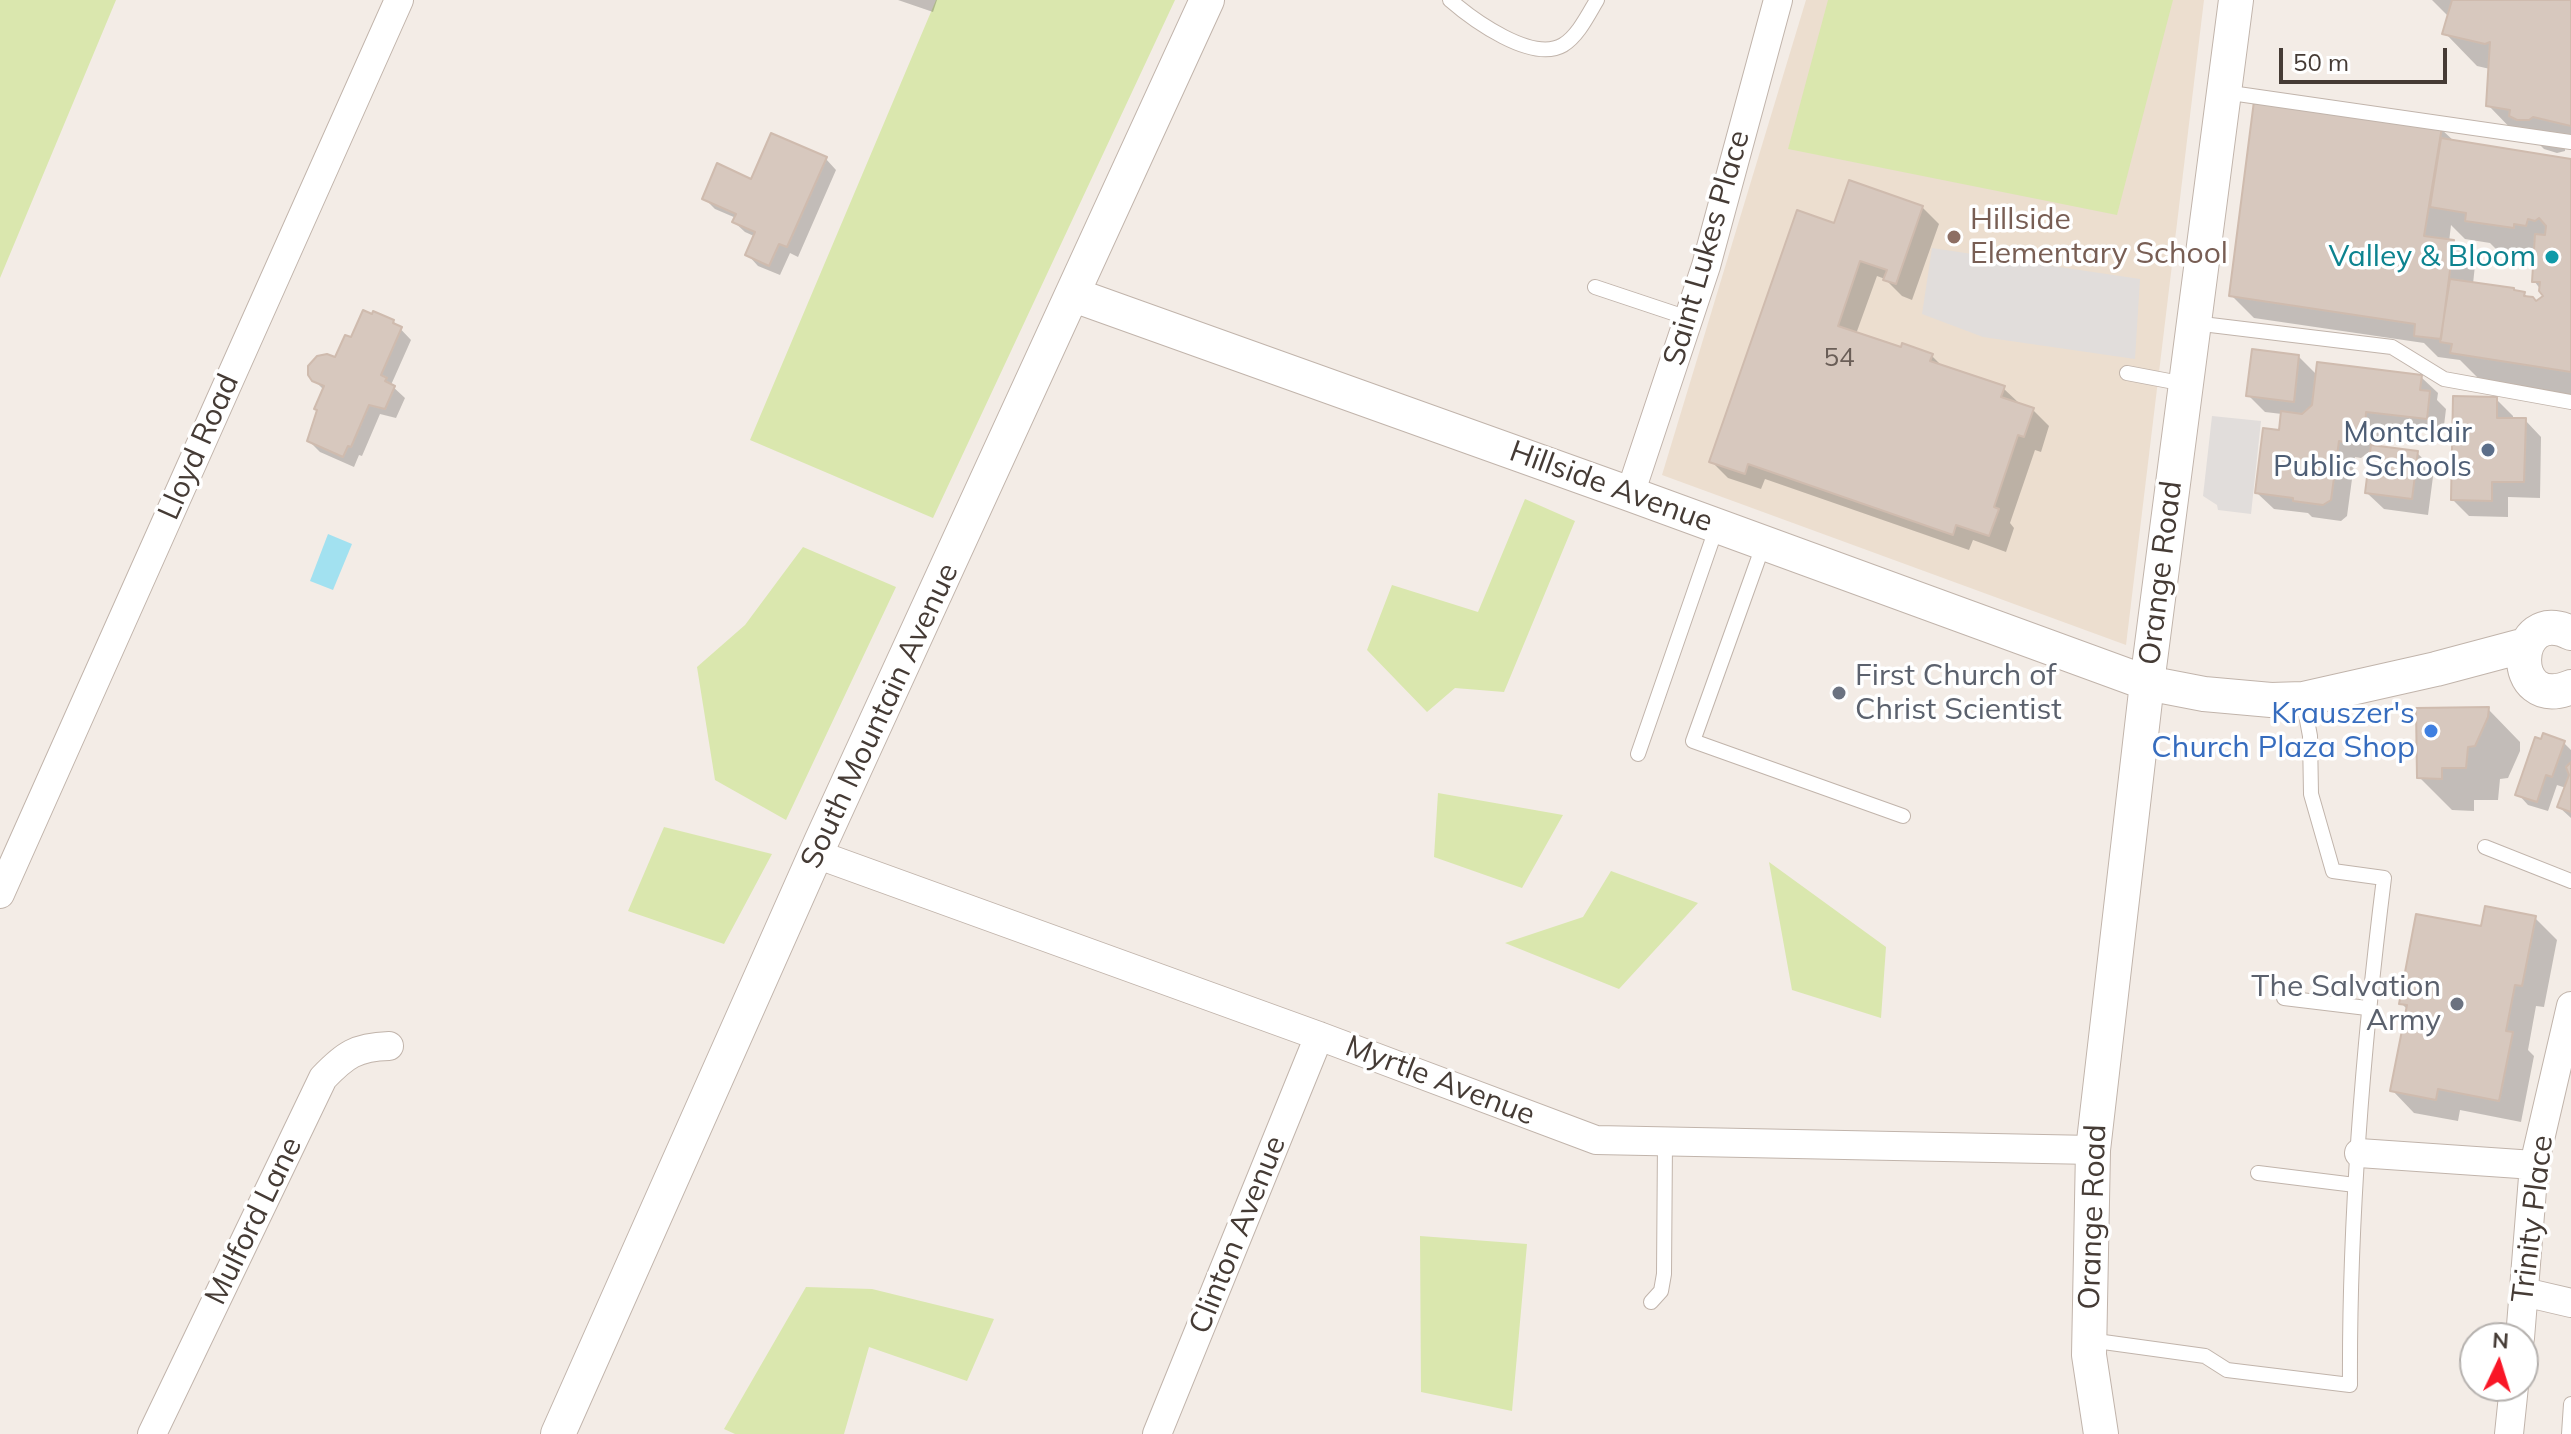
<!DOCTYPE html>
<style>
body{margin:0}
#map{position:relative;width:2571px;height:1434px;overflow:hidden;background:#f3ece6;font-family:Mulish,sans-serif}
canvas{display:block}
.north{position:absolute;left:2459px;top:1322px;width:80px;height:80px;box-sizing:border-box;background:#fff;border:2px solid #b5b1ae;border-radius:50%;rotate:4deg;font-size:22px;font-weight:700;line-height:32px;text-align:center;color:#453b35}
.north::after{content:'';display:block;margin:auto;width:28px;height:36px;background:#f91626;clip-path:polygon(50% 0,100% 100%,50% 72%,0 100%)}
.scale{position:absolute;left:2279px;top:48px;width:168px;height:36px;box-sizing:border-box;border:4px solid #453b35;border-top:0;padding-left:10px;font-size:24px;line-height:28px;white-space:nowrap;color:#453b35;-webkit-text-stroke:6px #fff;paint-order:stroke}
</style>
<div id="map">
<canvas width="2571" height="1434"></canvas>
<div class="north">N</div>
<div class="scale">50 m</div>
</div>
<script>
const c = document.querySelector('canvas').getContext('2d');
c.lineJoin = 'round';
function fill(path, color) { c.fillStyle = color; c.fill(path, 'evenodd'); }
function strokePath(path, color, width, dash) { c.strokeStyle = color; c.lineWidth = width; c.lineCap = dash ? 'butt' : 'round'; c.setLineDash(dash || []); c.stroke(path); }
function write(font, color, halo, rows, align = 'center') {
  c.font = font + ' Mulish,sans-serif'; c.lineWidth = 7; c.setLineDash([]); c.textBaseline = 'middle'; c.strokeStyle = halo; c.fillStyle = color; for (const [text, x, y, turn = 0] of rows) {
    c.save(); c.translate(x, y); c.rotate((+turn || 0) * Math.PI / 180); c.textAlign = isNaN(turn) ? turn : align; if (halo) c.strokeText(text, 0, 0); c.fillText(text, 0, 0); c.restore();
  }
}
const education = new Path2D(`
 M 1806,0 L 2204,0 L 2126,645 L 1662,475 Z`);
const green = new Path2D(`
 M 0,0 L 116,0 L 0,278 Z
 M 936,0 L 1175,0 L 933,518 L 750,440 Z
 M 1828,0 L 2173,0 L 2117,215 L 1788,149 Z
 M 1525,499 L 1575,521 L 1504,692 L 1455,688 L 1427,712 L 1367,650 L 1392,585 L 1478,612 Z
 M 803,547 L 896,587 L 786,820 L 715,780 L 697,667 L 745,625 Z
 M 1438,793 L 1563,815 L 1522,888 L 1434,857 Z
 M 664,827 L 772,854 L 724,944 L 628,911 Z
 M 1769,862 L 1886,947 L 1881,1018 L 1792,990 Z
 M 1611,871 L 1698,903 L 1619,989 L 1505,943 L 1583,917 Z
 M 1420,1236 L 1527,1244 L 1512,1411 L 1421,1392 Z
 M 806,1287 L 872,1289 L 994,1319 L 967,1381 L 869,1347 L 844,1434 L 735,1434 L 724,1429 Z`);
const parking = new Path2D(`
 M 1932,248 L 2140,279 L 2135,359 L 1983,337 L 1922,314 Z
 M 2212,416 L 2261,421 L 2251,514 L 2218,510 L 2217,505 L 2203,496 Z`);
const water = new Path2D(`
 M 328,534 L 352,544 L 333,590 L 310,581 Z`);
const shadow = new Path2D(`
 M 898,0 L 937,0 L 933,12 Z
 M 2432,0 L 2571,0 L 2571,150 L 2565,148 L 2565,151 L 2557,153 L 2544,149 L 2536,141 L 2520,138 L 2488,105 L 2490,69 L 2477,66 L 2445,33 L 2449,17 Z
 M 2441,129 L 2455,142 L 2571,161 L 2571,399 L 2485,385 L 2460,360 L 2438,357 L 2424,343 L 2254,318 L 2231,295 ZM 2451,225 L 2465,239 L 2490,243 L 2500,253 L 2536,258 L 2534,281 L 2546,296 L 2536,303 L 2524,294 L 2473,284 L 2475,265 L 2453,242 L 2449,242 Z
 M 826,159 L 836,170 L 798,257 L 790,253 L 780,275 L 758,266 L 748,255 L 756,237 L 745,232 L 734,222 L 736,218 L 715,209 L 704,198 Z
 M 1922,207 L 1939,224 L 1912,300 L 1902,296 L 1885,279 L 1877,276 L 1856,334 L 1932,356 L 1944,368 L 2003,388 L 2020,404 L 2033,410 L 2049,426 L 2041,452 L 2035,450 L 2010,523 L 2014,528 L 2006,552 L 1973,540 L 1969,550 L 1765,479 L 1761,489 L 1728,478 L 1711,461 L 1835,225 Z
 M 393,321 L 411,340 L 391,385 L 405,398 L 396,418 L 380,414 L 362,456 L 359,455 L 354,467 L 320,452 L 309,441 L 324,390 L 313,379 L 336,360 L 352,340 Z
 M 2299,357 L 2318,376 L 2421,377 L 2438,393 L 2437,400 L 2446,409 L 2443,434 L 2382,427 L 2380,443 L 2374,447 L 2417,453 L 2434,469 L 2428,515 L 2384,509 L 2367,493 L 2373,449 L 2361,458 L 2355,457 L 2347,516 L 2341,521 L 2312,517 L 2308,513 L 2274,509 L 2257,493 L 2280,433 L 2282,414 L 2265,412 L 2248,395 Z
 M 2496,399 L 2513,416 L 2513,420 L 2525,420 L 2541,437 L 2540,498 L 2508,497 L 2508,517 L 2469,516 L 2453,500 Z
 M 2488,709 L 2520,742 L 2520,751 L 2508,778 L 2500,779 L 2498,800 L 2474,800 L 2474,811 L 2452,810 L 2419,777 Z
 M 2564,743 L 2571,750 L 2571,818 L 2559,807 L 2566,788 L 2557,785 L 2548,811 L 2528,805 L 2518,794 Z
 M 2535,918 L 2557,940 L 2544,1007 L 2536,1006 L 2528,1050 L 2534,1056 L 2521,1122 L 2460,1110 L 2458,1121 L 2414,1113 L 2392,1090 L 2408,1010 L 2401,1003 L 2483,929 Z`);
const building = new Path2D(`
 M 2452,0 L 2571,0 L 2571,126 L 2533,117 L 2529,120 L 2517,120 L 2509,116 L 2510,110 L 2486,106 L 2490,42 L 2485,44 L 2442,34 Z
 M 2254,101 L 2442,127 L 2424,236 L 2454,240 L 2441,339 L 2414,336 L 2415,324 L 2229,296 Z
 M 771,133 L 827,157 L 787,247 L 779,244 L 769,266 L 745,255 L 755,232 L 732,222 L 736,214 L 702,199 L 717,163 L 751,179 Z
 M 2441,138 L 2571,159 L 2571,372 L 2450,353 L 2452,344 L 2440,342 L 2450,279 L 2514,288 L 2514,290 L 2525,292 L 2524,296 L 2533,297 L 2536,301 L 2543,296 L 2539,291 L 2540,282 L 2532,282 L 2535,234 L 2545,235 L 2546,226 L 2539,218 L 2535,221 L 2528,219 L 2526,226 L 2514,224 L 2514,228 L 2465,221 L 2466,213 L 2430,207 Z
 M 1849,180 L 1923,206 L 1896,284 L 1883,280 L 1887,270 L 1860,261 L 1838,326 L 1901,347 L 1902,343 L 1933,354 L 1930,361 L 2005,386 L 2001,397 L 2034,408 L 2024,437 L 2018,435 L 1994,507 L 1999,509 L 1989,536 L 1956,525 L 1953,535 L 1748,464 L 1745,474 L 1709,462 L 1797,210 L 1834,223 Z
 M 363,310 L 372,314 L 373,311 L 394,320 L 393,323 L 402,327 L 381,375 L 387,378 L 385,381 L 395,386 L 385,409 L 369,405 L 351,447 L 348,446 L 343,457 L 307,441 L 317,410 L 314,409 L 324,386 L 312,381 L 308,375 L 308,366 L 317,356 L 327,354 L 335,357 L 345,335 L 351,337 Z
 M 2252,349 L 2299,355 L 2294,402 L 2246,396 Z
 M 2317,362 L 2422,375 L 2420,390 L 2430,391 L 2427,419 L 2366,412 L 2365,426 L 2344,442 L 2339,441 L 2331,500 L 2323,505 L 2293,501 L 2293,498 L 2255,493 L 2263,428 L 2279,430 L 2281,411 L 2302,414 L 2312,405 Z
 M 2453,396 L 2497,397 L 2497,418 L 2526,418 L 2524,482 L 2492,482 L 2492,501 L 2451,500 Z
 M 2371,445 L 2418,451 L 2412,499 L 2365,493 Z
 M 2489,707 L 2488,717 L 2475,746 L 2468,747 L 2466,768 L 2442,768 L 2442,779 L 2417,778 L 2416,708 Z
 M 2543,733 L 2565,741 L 2552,777 L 2546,775 L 2537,802 L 2515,795 L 2535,737 L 2541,739 Z
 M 2571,762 L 2571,812 L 2557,807 L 2569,775 L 2566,767 Z
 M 2485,906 L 2536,916 L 2522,986 L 2515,985 L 2506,1031 L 2513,1032 L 2499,1101 L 2438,1089 L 2436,1100 L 2390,1091 L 2407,1005 L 2399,1004 L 2416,914 L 2481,926 Z`);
const service = new Path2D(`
 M 1450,0 C 1473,20 1532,63 1563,45 C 1578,36 1588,15 1597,0
 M 2224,92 L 2571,142
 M 1595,287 L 1688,318
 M 2194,323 L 2392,347 L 2444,379 L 2571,402
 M 2127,373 L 2185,384
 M 1764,543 L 1693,741 L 1903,816
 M 1638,754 L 1717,526
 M 2485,847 L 2571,881
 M 2284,998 L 2367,1008
 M 2258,1173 L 2355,1185
 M 1651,1302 L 1661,1291 L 1664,1274 L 1665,1141
 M 2089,1340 L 2205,1356 L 2227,1370 L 2350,1385 C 2349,1215 2363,1046 2384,878 L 2333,871 L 2311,794 L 2310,736 L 2303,699
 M 2569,1434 L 2571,1404`);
const minor = new Path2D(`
 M 1630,494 L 1706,266 L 1778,0
 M 816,854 L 1319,1036 L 1596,1140 L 2093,1150
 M 0,894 L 399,0
 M 2359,1153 L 2534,1165
 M 2524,1292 L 2571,1303
 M 2520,1338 L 2534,1165 L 2571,1006
 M 152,1434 L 323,1078 C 345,1055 356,1047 389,1046
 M 1157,1434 L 1319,1036
 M 2509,1434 L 2514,1386`);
const tertiary = new Path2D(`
 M 1074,295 L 1630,494 L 2147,683 L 2204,694 L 2271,700 L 2303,699 L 2436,669 L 2526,645
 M 2571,633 C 2511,603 2506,714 2571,687
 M 558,1434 L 821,842 L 1207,0
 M 2101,1434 L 2089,1355 L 2093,1150 L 2147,683 L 2236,0`);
const markers = [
 [1954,237,8,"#8d6e63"],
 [2552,257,8,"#0f9aa8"],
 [2488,450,8,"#5c6f8a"],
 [1839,693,8,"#6b7280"],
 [2431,731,8,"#3f7fe0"],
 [2457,1004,8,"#6b7280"]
];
const numberNames = [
 ["54",1839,358]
];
const educationNames = [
 ["Hillside",1970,220],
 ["Elementary School",1970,254]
];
const streetNames = [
 ["Saint Lukes Place",1707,248,-74],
 ["Lloyd Road",199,447,-66],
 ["Hillside Avenue",1611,487,20],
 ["Orange Road",2161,573,-83],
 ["South Mountain Avenue",880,716,-65],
 ["Myrtle Avenue",1440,1081,21],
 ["Orange Road",2093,1217,-88],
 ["Trinity Place",2533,1219,-83],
 ["Mulford Lane",254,1221,-64],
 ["Clinton Avenue",1238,1235,-68]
];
const cultureNames = [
 ["Valley & Bloom",2536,257]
];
const serviceNames = [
 ["Montclair",2472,433],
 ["Public Schools",2472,467]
];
const worshipNames = [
 ["First Church of",1855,676],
 ["Christ Scientist",1855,710],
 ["The Salvation",2441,987,"right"],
 ["Army",2441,1021,"right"]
];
const shopNames = [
 ["Krauszer's",2415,714],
 ["Church Plaza Shop",2415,748]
];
fill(education, '#ecdecf');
fill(green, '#dae7ae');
fill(parking, '#e1dddb');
fill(water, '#a2e1f0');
fill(shadow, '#0003');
fill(building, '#d7c8be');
strokePath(building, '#cfbbae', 2);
strokePath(service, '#c1b4ab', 16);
strokePath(minor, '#c1b4ab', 30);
strokePath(tertiary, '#c1b4ab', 36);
strokePath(service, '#fff', 14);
strokePath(minor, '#fff', 28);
strokePath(tertiary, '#fff', 34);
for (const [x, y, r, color] of markers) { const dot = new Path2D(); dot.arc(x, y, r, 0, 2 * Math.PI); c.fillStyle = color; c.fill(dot); strokePath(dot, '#fff', 3); }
write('26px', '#6a5e57', null, numberNames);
write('30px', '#785e54', '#fff', educationNames, 'left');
write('30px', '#453b35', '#fff', streetNames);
write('30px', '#0d838f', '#fff', cultureNames, 'right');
write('30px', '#4e5e75', '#fff', serviceNames, 'right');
write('30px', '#5b616d', '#fff', worshipNames, 'left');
write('30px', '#366cbe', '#fff', shopNames, 'right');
</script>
